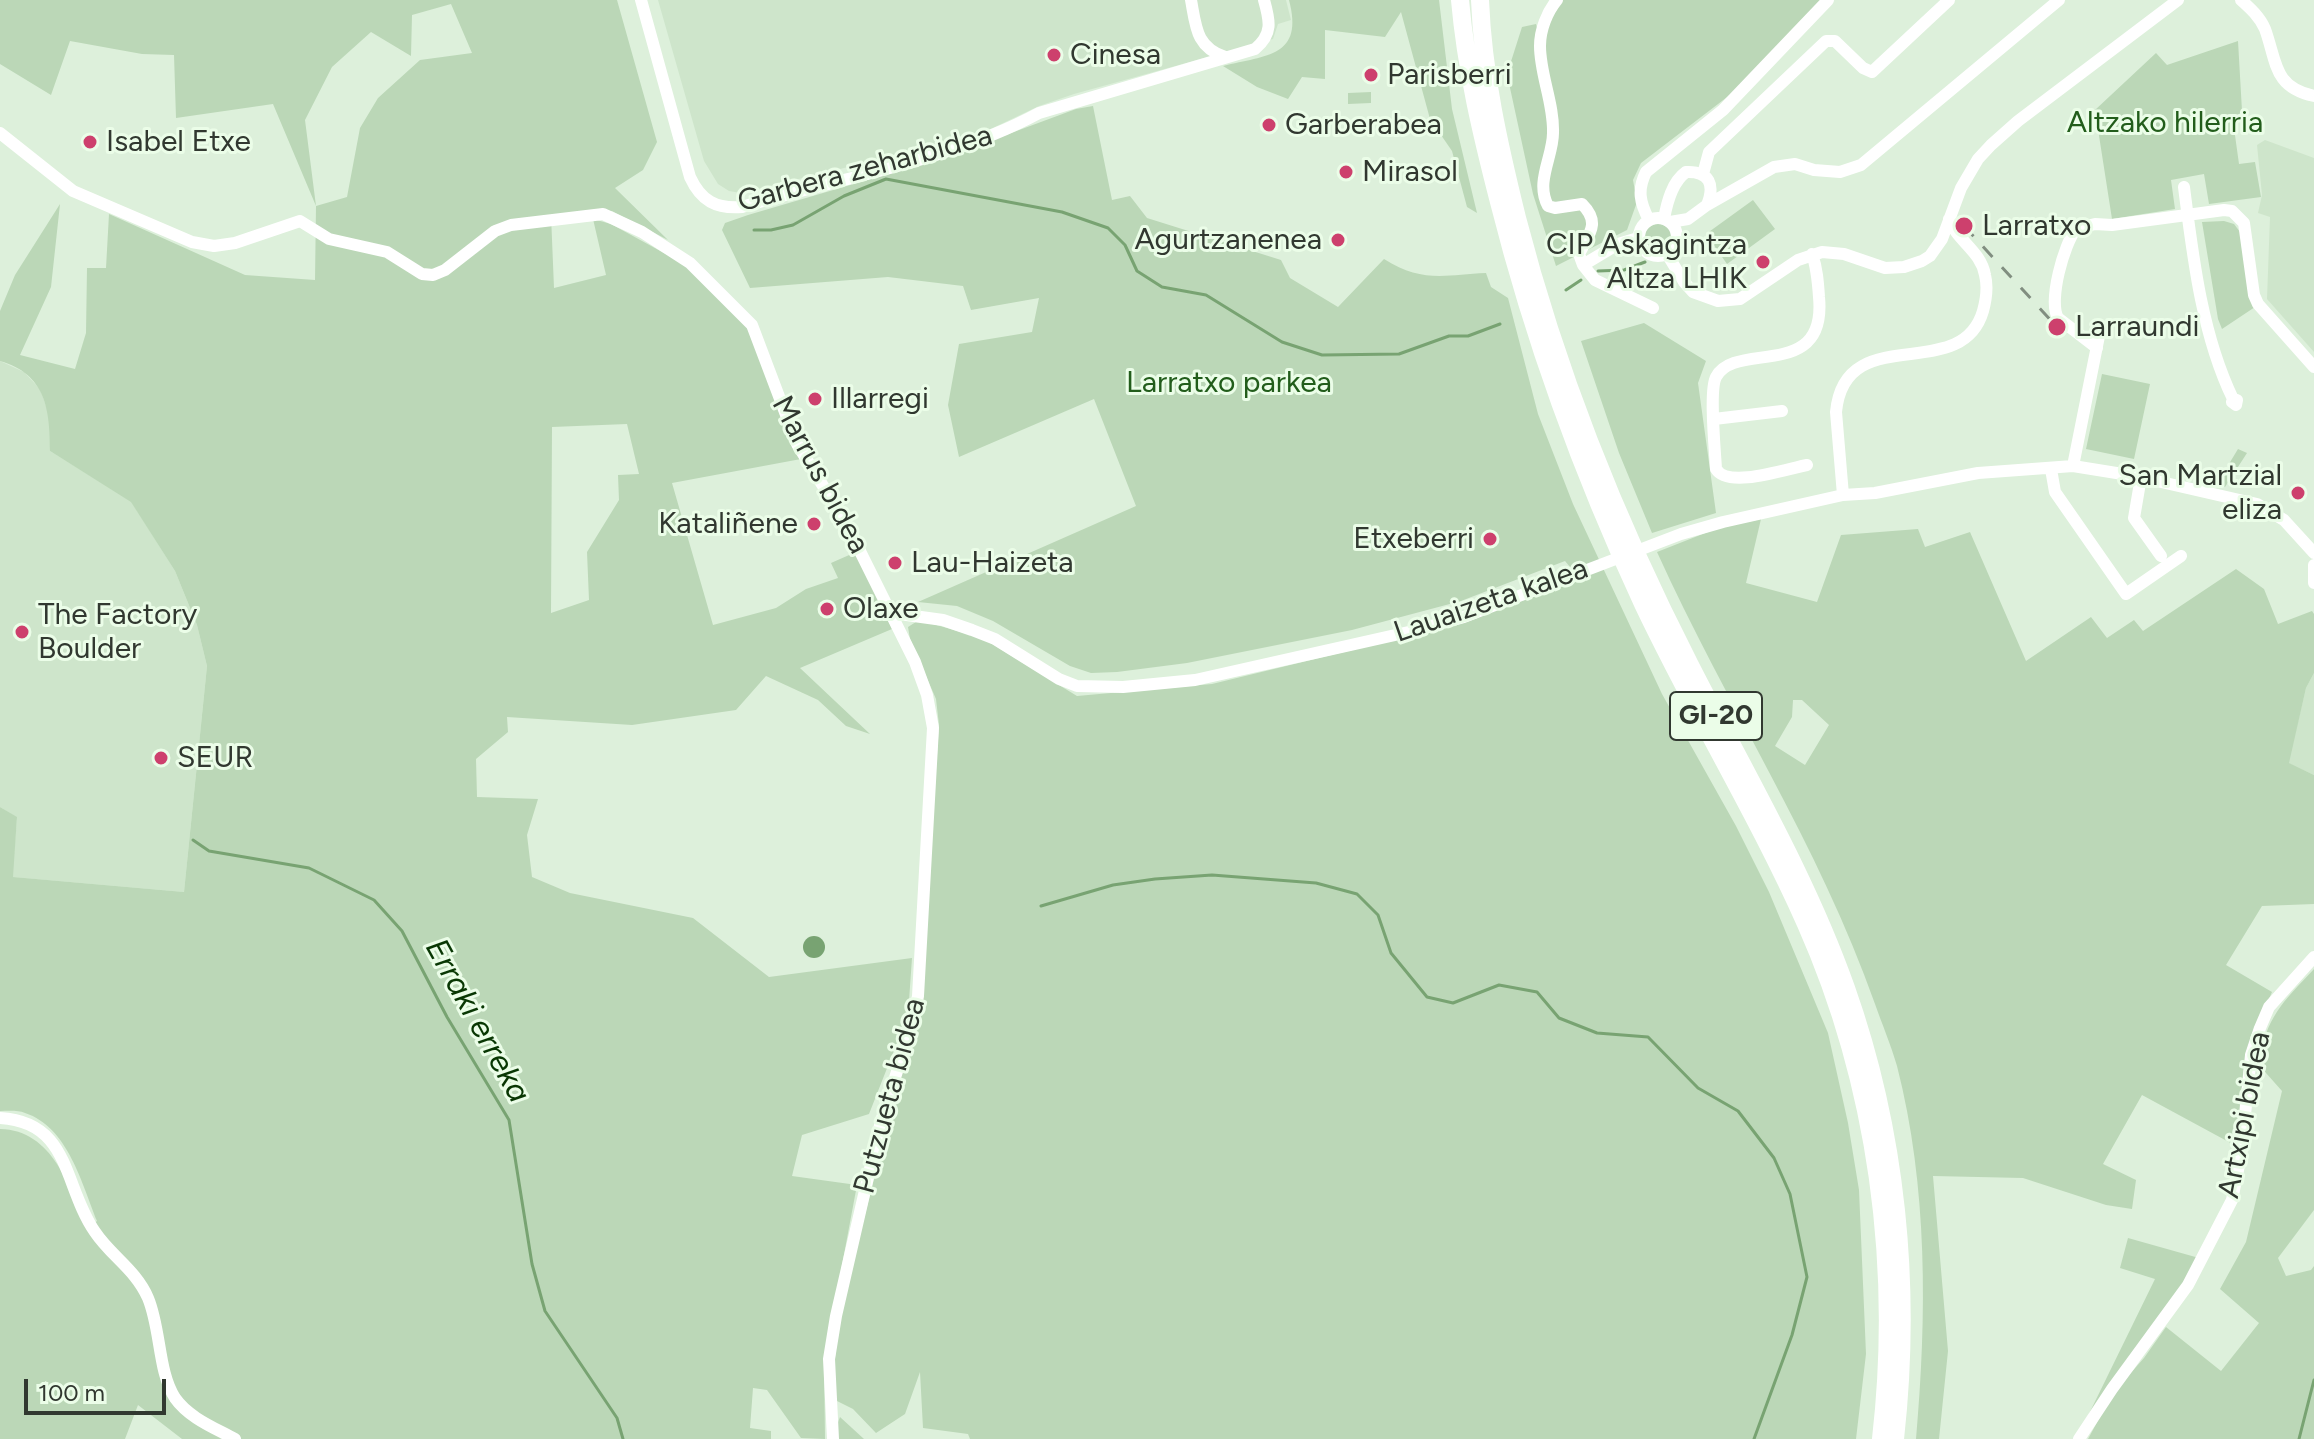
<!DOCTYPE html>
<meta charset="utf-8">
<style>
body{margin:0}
#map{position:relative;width:2314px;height:1439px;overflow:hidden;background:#ddf0db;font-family:Figtree,sans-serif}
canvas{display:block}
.scale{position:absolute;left:24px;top:1379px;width:142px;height:36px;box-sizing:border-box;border:4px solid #313830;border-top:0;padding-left:10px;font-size:24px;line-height:28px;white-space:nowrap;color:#313830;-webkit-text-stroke:6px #ebfde8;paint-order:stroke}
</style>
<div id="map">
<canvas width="2314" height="1439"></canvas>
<div class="scale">100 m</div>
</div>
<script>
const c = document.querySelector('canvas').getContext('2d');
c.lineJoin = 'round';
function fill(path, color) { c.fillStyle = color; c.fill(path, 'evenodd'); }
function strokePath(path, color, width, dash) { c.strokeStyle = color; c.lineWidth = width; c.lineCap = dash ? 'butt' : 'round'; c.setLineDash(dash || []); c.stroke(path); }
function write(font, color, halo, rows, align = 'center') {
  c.font = font + ' Figtree,sans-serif'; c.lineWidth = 6; c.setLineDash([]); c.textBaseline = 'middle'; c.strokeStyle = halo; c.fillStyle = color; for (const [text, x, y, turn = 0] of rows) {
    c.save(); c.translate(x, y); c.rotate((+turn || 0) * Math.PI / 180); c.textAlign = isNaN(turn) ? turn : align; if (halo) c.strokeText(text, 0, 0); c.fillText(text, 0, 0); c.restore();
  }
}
const built = new Path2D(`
 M 658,0 L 1286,0 L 1291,20 L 1278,24 L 1273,39 L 1074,94 L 1039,106 L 976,136 L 741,193 L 729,191 L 718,184 L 704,161 Z
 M 2265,140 L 2314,158 L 2314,352 L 2267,299 L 2270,217 L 2258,213 L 2262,195 L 2257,145 Z
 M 0,361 L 24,372 L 40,389 L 50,417 L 50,451 L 131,501 L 175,571 L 197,625 L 207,666 L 184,892 L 12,877 L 17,818 L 0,807 Z
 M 2314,673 L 2314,775 L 2288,763 L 2306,688 Z`);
const green = new Path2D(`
 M 0,0 L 617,0 L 657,142 L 643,170 L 615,188 L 668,240 L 612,211 L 595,210 L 551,215 L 554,288 L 606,275 L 593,219 L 611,224 L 684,264 L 750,330 L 788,438 L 801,459 L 672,483 L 713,625 L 776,608 L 806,589 L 838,578 L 831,563 L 856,552 L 892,629 L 800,668 L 870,734 L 846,726 L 818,700 L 766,676 L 736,710 L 632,725 L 507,717 L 508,732 L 476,759 L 477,797 L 538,799 L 527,835 L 532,877 L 570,893 L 693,918 L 769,977 L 912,958 L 908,1015 L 869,1114 L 802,1135 L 792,1176 L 857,1185 L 824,1361 L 825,1439 L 801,1438 L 767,1390 L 753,1388 L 750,1428 L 771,1431 L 771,1439 L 182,1439 L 138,1405 L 125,1439 L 0,1439 L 0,1129 C 53,1130 69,1187 88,1228 L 97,1221 C 82,1184 68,1127 25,1113 C 18,1110 8,1111 0,1111 L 0,807 L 17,817 L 13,877 L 184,892 L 207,666 L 197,625 L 175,571 L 131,502 L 50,451 C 50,410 46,374 0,361 L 0,311 L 15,275 L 60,204 L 51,287 L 20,355 L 75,369 L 86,333 L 87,268 L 106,268 L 109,214 L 245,275 L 315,280 L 316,206 L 273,104 L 176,118 L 174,55 L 142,54 L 70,41 L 51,95 L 0,64 ZM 451,4 L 472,53 L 420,60 L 378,98 L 360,128 L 347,197 L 316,206 L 305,120 L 332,67 L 371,32 L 411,56 L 412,15 ZM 627,424 L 639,474 L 618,475 L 619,500 L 587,552 L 589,600 L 551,613 L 552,427 Z
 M 1289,0 L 1439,0 L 1452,109 L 1477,213 L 1467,207 L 1452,151 L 1430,119 L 1401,12 L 1385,37 L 1325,30 L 1325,79 L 1302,77 L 1288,99 L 1257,87 L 1223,66 C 1267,55 1304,57 1289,0 Z
 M 1563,0 L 1821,0 L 1735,91 L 1641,163 L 1633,180 L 1637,202 L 1627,230 L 1556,266 L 1533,194 L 1507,74 L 1522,27 L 1536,24 L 1542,46 L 1550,20 Z
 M 2238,41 L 2242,111 L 2233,121 L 2239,164 L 2255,162 L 2261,197 L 2209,204 L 2204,174 L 2171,180 L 2175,209 L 2112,219 L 2095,110 L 2156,53 L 2167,65 Z
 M 1371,92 L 1371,103 L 1348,104 L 1348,93 Z
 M 1093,106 L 1112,200 L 1130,196 L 1147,218 L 1281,260 L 1290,278 L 1338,307 L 1384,259 C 1421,283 1445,275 1486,273 L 1491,287 L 1508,298 L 1538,414 L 1573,504 L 1662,694 L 1736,826 L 1769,892 L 1828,1033 L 1848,1123 L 1859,1190 L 1866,1354 L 1856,1439 L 970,1439 L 968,1434 L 923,1428 L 920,1372 L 905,1414 L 876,1433 L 853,1409 L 835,1400 L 834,1366 L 841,1309 L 906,1053 L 920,1011 L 939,725 L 936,699 L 910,639 L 908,627 L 919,620 L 982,638 L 1077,696 L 1212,684 L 1451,626 L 1581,580 L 1565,561 L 1461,601 L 1352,630 L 1187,663 L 1117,672 L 1091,673 L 1070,666 L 993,621 L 957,606 L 918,602 L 1136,506 L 1094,399 L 959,457 L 948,405 L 959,344 L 1032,332 L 1039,298 L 971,310 L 963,286 L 888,277 L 750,288 L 722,230 L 725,223 L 748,215 L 949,156 L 1076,109 Z
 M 1753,200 L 1775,229 L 1727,264 L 1706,234 Z
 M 2224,221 L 2234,224 L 2240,232 L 2255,307 L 2222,329 L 2218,319 L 2202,222 Z
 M1645 237a13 13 0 1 1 26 0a13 13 0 1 1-26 0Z
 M 1644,323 L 1706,361 L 1698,383 L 1716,513 L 1652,533 L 1619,453 L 1581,341 Z
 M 2102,374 L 2150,384 L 2134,459 L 2086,449 Z
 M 2238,449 L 2247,453 L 2225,487 L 2218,482 Z
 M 1761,519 L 1746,583 L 1817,602 L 1841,535 L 1918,529 L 1925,547 L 1970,532 L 2026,661 L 2091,617 L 2107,638 L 2134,620 L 2143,631 L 2236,569 L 2264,589 L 2278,624 L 2312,611 L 2314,614 L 2314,673 L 2306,688 L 2289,763 L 2314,775 L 2314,904 L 2262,906 L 2226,965 L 2272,992 L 2250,1043 L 2238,1147 L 2142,1095 L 2103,1164 L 2136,1180 L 2132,1209 L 2106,1205 L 2023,1178 L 1933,1176 L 1948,1351 L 1939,1439 L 1916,1439 C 1927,1316 1928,1187 1897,1066 C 1891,1045 1882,1024 1875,1004 C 1819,844 1726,705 1657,552 L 1718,528 ZM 1793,700 L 1802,700 L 1829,725 L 1805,765 L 1775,746 L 1792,717 Z
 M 2314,969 L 2314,1210 L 2278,1258 L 2286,1276 L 2311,1270 L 2314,1266 L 2314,1439 L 2088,1439 L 2113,1393 L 2144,1358 L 2166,1327 L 2221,1371 L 2259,1323 L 2220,1289 L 2246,1242 L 2282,1091 L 2258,1064 C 2267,1016 2282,1003 2314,969 Z
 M 2128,1238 L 2199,1258 L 2186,1283 L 2084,1424 L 2155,1279 L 2120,1268 Z
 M 840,1417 L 864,1439 L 836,1439 L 835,1430 Z`);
const water = new Path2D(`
 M803 947a11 11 0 1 1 22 0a11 11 0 1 1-22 0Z`);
const stream = new Path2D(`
 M 754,230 L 771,230 L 793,225 L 844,196 L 886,179 L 1062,212 L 1108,228 L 1125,245 L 1137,271 L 1162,287 L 1206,295 L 1282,342 L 1322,355 L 1399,354 L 1449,336 L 1468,336 L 1500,324
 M 1598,271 L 1624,270 L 1645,262
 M 1566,290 L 1581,280
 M 193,840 L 209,851 L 309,868 L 374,900 L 402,931 L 447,1017 L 509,1120 L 532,1264 L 545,1311 L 617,1418 L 623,1439
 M 1041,906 L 1113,885 L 1155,879 L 1212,875 L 1316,883 L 1357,894 L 1378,915 L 1391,953 L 1427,997 L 1453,1003 L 1499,985 L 1537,992 L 1559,1018 L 1597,1033 L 1648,1037 L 1698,1088 L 1738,1111 L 1774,1158 L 1790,1194 L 1807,1277 L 1792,1335 L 1754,1439
 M 2299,1439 L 2314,1380`);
const minor = new Path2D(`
 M 641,0 L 690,177 C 701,201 716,209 742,207 C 842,177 948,162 1039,113 L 1255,49 C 1273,34 1270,21 1264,0
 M 1191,0 C 1196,27 1196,47 1225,57
 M 1557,0 C 1547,12 1540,30 1540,46 C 1540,75 1554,103 1553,133 C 1553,157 1535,182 1548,206 L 1555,208 L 1582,204 C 1601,223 1589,234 1579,254 L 1583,265
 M 2241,0 C 2250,8 2260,17 2265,29 C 2277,62 2273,87 2314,96
 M 0,133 L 73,191 L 192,242 L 214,246 L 235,243 L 300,221 L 329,239 L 387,252 L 422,274 L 433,275 L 445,270 L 495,231 L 511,225 L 603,214 L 642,232 L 690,263 L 752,325 L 797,444 L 846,523 L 915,662 L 927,695 L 933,728 L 918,996 L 912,1025 L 881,1121 L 836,1316 L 829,1359 L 833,1439
 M 1703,174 L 1709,152 L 1826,41 L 1835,41 L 1863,68 L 1872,72 L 1949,0
 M 2184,187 C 2193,258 2202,335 2233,399 L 2232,402 L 2236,405 L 2237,400 L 2233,399
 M1639 237a19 19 0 1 1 38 0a19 19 0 1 1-38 0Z
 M 1664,219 C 1667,202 1672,182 1686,172 C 1710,171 1715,185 1707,205
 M 1649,220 C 1640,203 1637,190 1646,172 L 1723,110 L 1828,0
 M 1670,222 L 1688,219 L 1707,205 L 1774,167 L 1795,164 L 1814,170 L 1840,172 L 1861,165 L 2059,0
 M 1638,238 L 1618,244 L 1583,265 L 1595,280 L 1653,308
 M 1667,254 L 1684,282 L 1693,292 L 1718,301 L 1740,299 L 1798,260 L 1822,252 L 1844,254 L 1885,268 L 1904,267 L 1922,261 L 1930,256 L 1942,239 L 1961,188 L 1978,159 L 1991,145 L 2018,121 L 2178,0
 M 2097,348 L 2058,318 C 2048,301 2064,244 2076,229 L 2095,224 L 2112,225 L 2224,210 L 2232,211 L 2244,223 L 2254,295 L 2258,304 L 2314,367
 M 1714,419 L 1782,411
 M 1807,465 C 1786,469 1728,489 1716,469 C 1715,450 1709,390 1716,377 C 1735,340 1827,382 1819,297 C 1818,282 1817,268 1812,254
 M 2073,466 L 2101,326
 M 2051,469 L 2055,492 L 2126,594 L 2181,556
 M 2141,477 L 2134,518 L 2161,556
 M 1843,495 L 1836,412 C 1845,319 1961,386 1983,311 C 1986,300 1988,287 1985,275 C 1981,251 1957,241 1949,219
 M 2314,565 L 2314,583
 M 892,613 L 943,620 L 972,630 L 995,639 L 1059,679 L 1077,686 L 1123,687 L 1195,680 L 1413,631 L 1464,617 L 1681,534 L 1723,522 L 1843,495 L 1875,493 L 1978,473 L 2073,466 L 2135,476 L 2257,504 L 2284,520 L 2314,553
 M 0,1118 C 71,1122 63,1186 95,1232 C 111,1256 136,1270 148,1298 C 161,1329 158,1372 175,1398 C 189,1418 215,1428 235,1439
 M 2079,1439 L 2112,1389 L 2188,1285 L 2232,1200 L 2241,1155 L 2251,1055 L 2260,1028 L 2269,1007 L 2314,957`);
const highway = new Path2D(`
 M 1460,0 C 1466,69 1482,136 1499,202 C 1534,341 1583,475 1643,604 C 1694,712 1757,814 1806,924 C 1877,1084 1901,1265 1881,1439
 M 1480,0 C 1483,75 1499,145 1517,218 C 1557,373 1617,523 1690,665 C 1744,771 1806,875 1846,988 C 1897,1132 1912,1287 1895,1439`);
const rail = new Path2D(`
 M 1964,226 L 2057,327`);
const markers = [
 [1054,55,8,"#cd406d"],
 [1371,75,8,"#cd406d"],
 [1269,125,8,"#cd406d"],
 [90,142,8,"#cd406d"],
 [1346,172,8,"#cd406d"],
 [1964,226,10,"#cd406d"],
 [1338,240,8,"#cd406d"],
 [1763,262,8,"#cd406d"],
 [2057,327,10,"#cd406d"],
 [815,399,8,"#cd406d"],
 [2298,493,8,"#cd406d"],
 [814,524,8,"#cd406d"],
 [1490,539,8,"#cd406d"],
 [895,563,8,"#cd406d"],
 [827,609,8,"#cd406d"],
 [22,632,8,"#cd406d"],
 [161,758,8,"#cd406d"]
];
const shields = [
 [1716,716,92]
];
const shieldNames = [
 ["GI-20",1716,716]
];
const poiNames = [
 ["Cinesa",1070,55],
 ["Parisberri",1387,75],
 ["Garberabea",1285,125],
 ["Isabel Etxe",106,142],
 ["Mirasol",1362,172],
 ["Larratxo",1982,226],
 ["Agurtzanenea",1322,240,"right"],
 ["CIP Askagintza",1747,245,"right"],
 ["Altza LHIK",1747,279,"right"],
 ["Larraundi",2075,327],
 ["Illarregi",831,399],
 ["San Martzial",2282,476,"right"],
 ["eliza",2282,510,"right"],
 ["Kataliñene",798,524,"right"],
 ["Etxeberri",1474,539,"right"],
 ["Lau-Haizeta",911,563],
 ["Olaxe",843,609],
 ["The Factory",38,615],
 ["Boulder",38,649],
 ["SEUR",177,758]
];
const parkNames = [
 ["Altzako hilerria",2165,123],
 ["Larratxo parkea",1229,383]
];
const streetNames = [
 ["Garbera zeharbidea",865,169,-15],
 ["Marrus bidea",820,475,62],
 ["Lauaizeta kalea",1491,601,-19],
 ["Putzueta bidea",890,1096,-75],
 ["Artxipi bidea",2245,1115,-79]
];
const waterNames = [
 ["Erraki erreka",477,1021,61]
];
fill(built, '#cee5cb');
fill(green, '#bbd7b7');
fill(water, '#78a372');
strokePath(stream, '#78a372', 3);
strokePath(minor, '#fff', 12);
strokePath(highway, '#fff', 18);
strokePath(rail, '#818e80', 3, [14, 14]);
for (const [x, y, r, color] of markers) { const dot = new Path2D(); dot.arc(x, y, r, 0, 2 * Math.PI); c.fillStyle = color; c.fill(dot); strokePath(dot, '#ebfde8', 3); }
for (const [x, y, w] of shields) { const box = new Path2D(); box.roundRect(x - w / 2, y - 24, w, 48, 6); c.fillStyle = '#ebfde8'; c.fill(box); strokePath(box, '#313830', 2); }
write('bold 28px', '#313830', null, shieldNames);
write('30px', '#313830', '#ebfde8', poiNames, 'left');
write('30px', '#225d1b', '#ebfde8', parkNames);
write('30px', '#313830', '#ebfde8', streetNames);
write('italic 32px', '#083703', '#ebfde8', waterNames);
</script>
